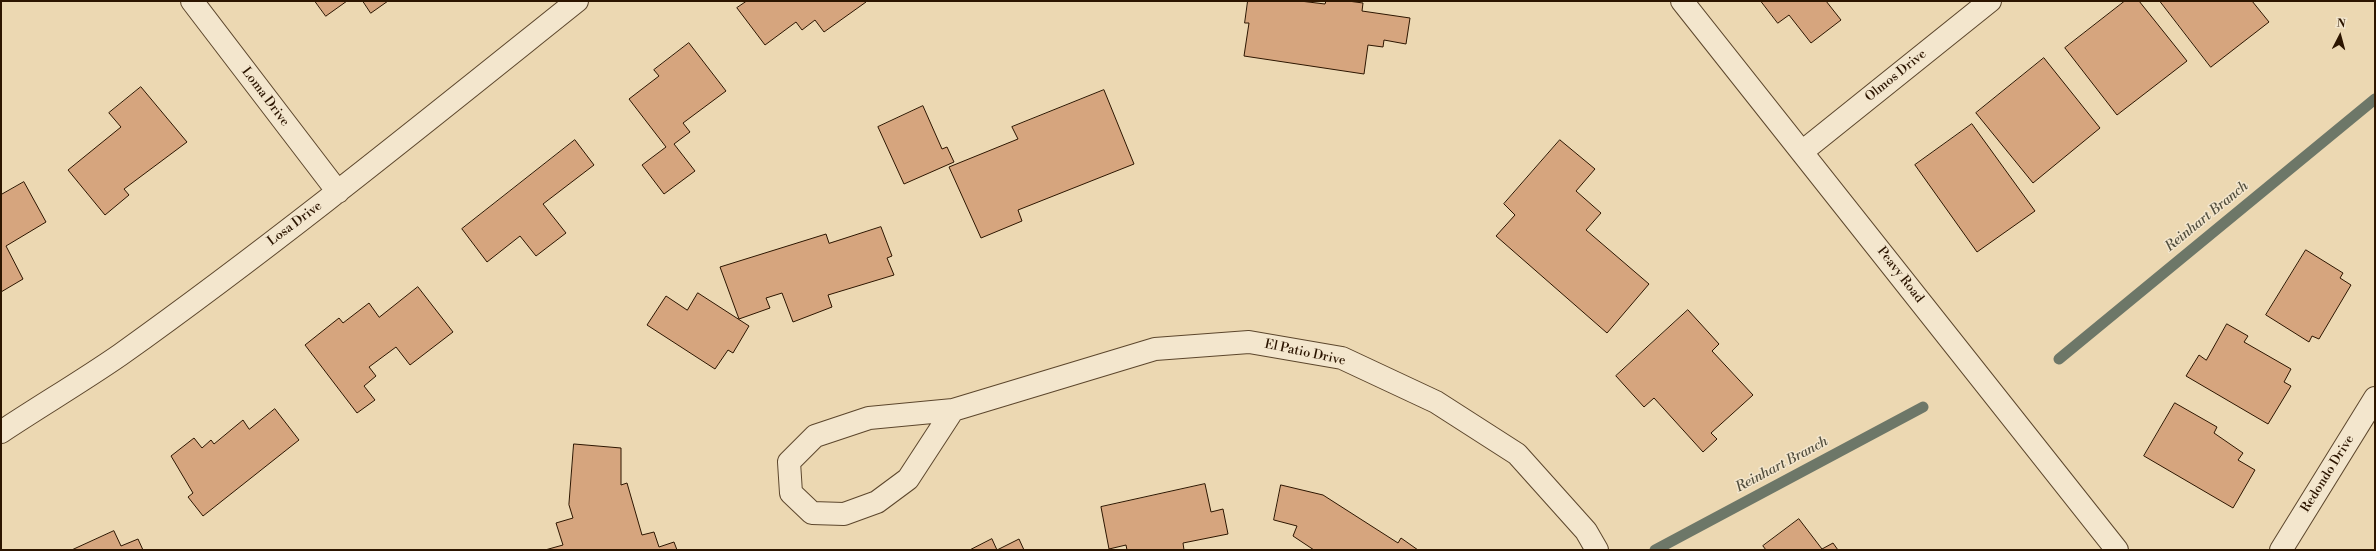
<!DOCTYPE html>
<style>
body{margin:0}
#map{position:relative;width:2376px;height:551px;overflow:hidden;background:#ecd8b2;font-family:"Libre Bodoni",serif}
canvas{display:block}
.frame{position:absolute;inset:0;border:2px solid #2c1500;pointer-events:none}
.north{position:absolute;left:2320px;top:16px;width:40px;height:40px;-webkit-text-stroke:3px #f3e6cd;paint-order:stroke;rotate:6deg;font-size:11px;font-weight:700;line-height:16px;text-align:center;color:#2c1500}
.north::after{content:'';display:block;margin:auto;width:14px;height:18px;background:#2c1500;clip-path:polygon(50% 0,100% 100%,50% 72%,0 100%)}
</style>
<div id="map">
<canvas width="2376" height="551"></canvas>
<div class="frame"></div>
<div class="north">N</div>
</div>
<script>
const c = document.querySelector('canvas').getContext('2d');
c.lineJoin = 'round';
function strokePath(path, color, width, dash) { c.strokeStyle = color; c.lineWidth = width; c.lineCap = dash ? 'butt' : 'round'; c.setLineDash(dash || []); c.stroke(path); }
function fill(path, color) { c.fillStyle = color; c.fill(path, 'evenodd'); }
function write(font, color, halo, rows, align = 'center') {
  c.font = font + ' "Libre Bodoni",serif'; c.lineWidth = 3; c.setLineDash([]); c.textBaseline = 'middle'; c.strokeStyle = halo; c.fillStyle = color; for (const [text, x, y, turn = 0] of rows) {
    c.save(); c.translate(x, y); c.rotate((+turn || 0) * Math.PI / 180); c.textAlign = isNaN(turn) ? turn : align; if (halo) c.strokeText(text, 0, 0); c.fillText(text, 0, 0); c.restore();
  }
}
const stream = new Path2D(`
 M 2059,359 L 2375,99
 M 1655,550 L 1923,407`);
const building = new Path2D(`
 M 315,1 L 347,1 L 326,16 Z
 M 363,1 L 388,1 L 371,13 Z
 M 747,1 L 865,1 L 866,2 L 824,32 L 815,20 L 802,30 L 796,22 L 765,45 L 737,8 Z
 M 1248,1 L 1300,1 L 1325,4 L 1326,1 L 1348,1 L 1363,3 L 1362,11 L 1410,18 L 1406,44 L 1384,40 L 1383,47 L 1368,45 L 1364,74 L 1244,56 L 1249,23 L 1245,23 Z
 M 1761,1 L 1826,1 L 1841,20 L 1811,43 L 1789,15 L 1778,23 Z
 M 2125,1 L 2139,1 L 2187,61 L 2117,115 L 2065,48 Z
 M 2160,1 L 2252,1 L 2269,22 L 2211,67 Z
 M 689,43 L 726,91 L 683,123 L 690,132 L 674,144 L 695,171 L 664,194 L 642,165 L 666,147 L 629,99 L 659,76 L 654,70 Z
 M 2044,58 L 2100,128 L 2033,183 L 1976,113 Z
 M 141,87 L 187,142 L 124,189 L 129,195 L 105,215 L 68,170 L 121,127 L 109,113 Z
 M 1104,90 L 1134,164 L 1018,210 L 1022,221 L 981,238 L 949,167 L 1018,139 L 1012,127 Z
 M 923,106 L 942,149 L 947,147 L 954,162 L 904,184 L 878,127 Z
 M 1972,124 L 2035,211 L 1977,252 L 1915,165 Z
 M 575,140 L 594,165 L 543,204 L 566,233 L 536,256 L 520,236 L 487,262 L 462,229 Z
 M 1560,140 L 1595,169 L 1576,191 L 1601,213 L 1586,230 L 1649,284 L 1607,333 L 1496,236 L 1515,215 L 1504,204 Z
 M 24,182 L 46,222 L 6,246 L 23,279 L 1,292 L 1,195 Z
 M 881,227 L 892,256 L 887,258 L 894,275 L 828,295 L 832,307 L 793,322 L 782,293 L 766,298 L 770,308 L 739,319 L 720,267 L 826,234 L 829,243 Z
 M 2306,250 L 2343,273 L 2340,278 L 2351,285 L 2319,339 L 2312,336 L 2309,342 L 2266,315 Z
 M 418,287 L 453,332 L 410,365 L 396,347 L 369,367 L 376,376 L 364,386 L 375,400 L 357,413 L 305,345 L 339,318 L 343,323 L 369,303 L 379,317 Z
 M 698,293 L 749,326 L 733,353 L 728,350 L 715,369 L 647,325 L 666,296 L 687,310 Z
 M 1688,310 L 1719,344 L 1712,351 L 1753,395 L 1711,433 L 1717,439 L 1703,452 L 1654,398 L 1644,407 L 1616,376 Z
 M 2227,324 L 2248,336 L 2244,342 L 2291,369 L 2284,382 L 2291,386 L 2268,424 L 2186,376 L 2199,355 L 2206,360 Z
 M 2175,403 L 2217,427 L 2214,433 L 2243,453 L 2238,460 L 2255,470 L 2233,508 L 2144,456 Z
 M 275,409 L 299,440 L 203,516 L 188,497 L 193,493 L 171,456 L 194,438 L 202,448 L 211,440 L 214,444 L 243,420 L 249,429 Z
 M 574,444 L 621,448 L 621,485 L 627,483 L 642,535 L 654,532 L 659,547 L 674,542 L 677,550 L 545,550 L 563,545 L 556,523 L 573,518 L 569,505 Z
 M 1205,484 L 1211,512 L 1223,509 L 1228,534 L 1183,543 L 1184,550 L 1127,550 L 1126,545 L 1109,549 L 1101,507 Z
 M 1281,485 L 1323,495 L 1398,543 L 1401,538 L 1418,550 L 1314,550 L 1293,536 L 1297,526 L 1274,520 Z
 M 1799,519 L 1822,549 L 1833,543 L 1838,550 L 1766,550 L 1763,546 Z
 M 114,531 L 121,546 L 138,539 L 143,550 L 72,550 Z
 M 992,539 L 997,550 L 1019,539 L 1024,550 L 970,550 Z`);
const minor = new Path2D(`
 M 192,1 L 338,192
 M 1682,1 L 2117,550
 M 1803,151 L 1990,1
 M 953,410 L 1155,349 L 1249,342 L 1342,358 L 1436,402 L 1517,454 L 1586,531 L 1597,550
 M 953,410 L 908,479 L 877,502 L 844,514 L 812,513 L 791,493 L 789,462 L 815,436 L 869,418 Z
 M 1,432 C 40,406 81,382 120,355 C 277,243 427,121 577,1
 M 2281,550 L 2375,398`);
const streetNames = [
 ["Olmos Drive",1896,76,-39],
 ["Loma Drive",265,97,53],
 ["Losa Drive",295,224,-37],
 ["Peavy Road",1900,275,52],
 ["El Patio Drive",1305,353,12],
 ["Redondo Drive",2328,474,-58]
];
const waterNames = [
 ["Reinhart Branch",2207,217,-39],
 ["Reinhart Branch",1782,465,-28]
];
strokePath(stream, '#6d7768', 11);
fill(building, '#d6a57e');
strokePath(building, '#2c1500', 1);
strokePath(minor, '#5c462c', 24);
strokePath(minor, '#f3e6cd', 22);
write('13px', '#2c1500', '#f3e6cd', streetNames);
write('italic 14px', '#524e3d', '#f3e6cd', waterNames);
</script>
